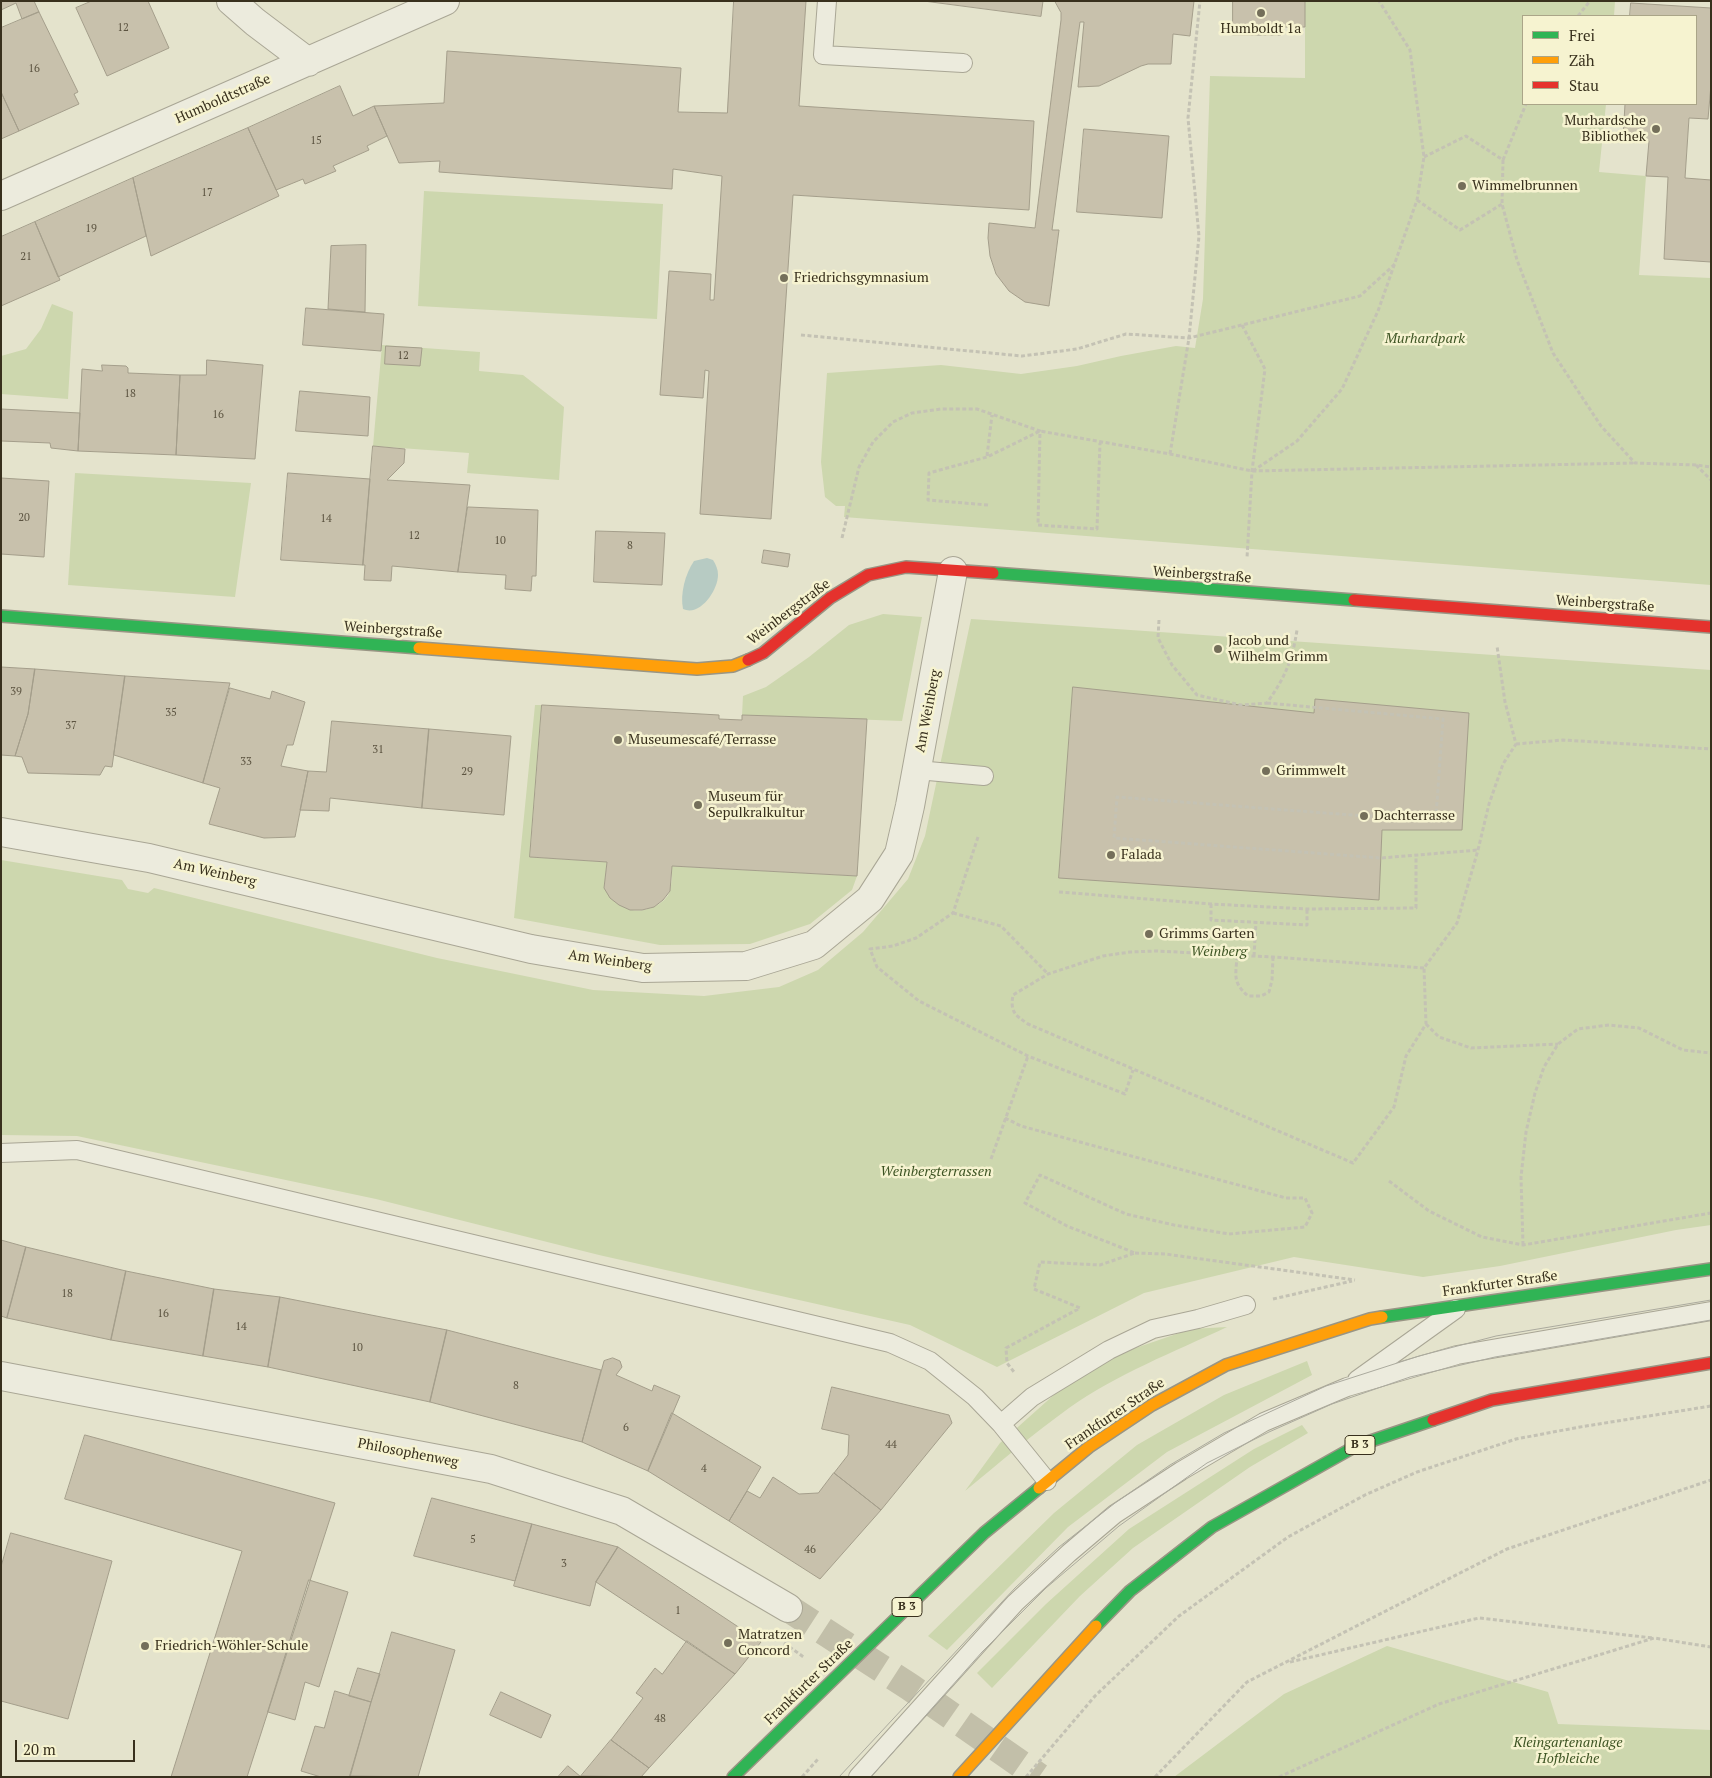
<!DOCTYPE html>
<meta charset="utf-8">
<style>
body{margin:0}
#map{position:relative;width:1712px;height:1778px;overflow:hidden;background:#e4e3cc;font-family:"PT Serif",serif}
canvas{display:block}
.frame{position:absolute;inset:0;border:2px solid #38301d;pointer-events:none}
.legend{position:absolute;left:1522px;top:15px;width:175px;height:90px;box-sizing:border-box;background:#f6f3d0;border:1px solid #aaa588;margin:0;padding:6px 9px;list-style:none;font-size:15px;color:#38301d}
.legend li{display:flex;align-items:center;gap:10px;height:25px}
.legend b{width:25px;border:1px solid #aaa588}
.scale{position:absolute;left:15px;top:1740px;width:120px;height:22px;box-sizing:border-box;border:2px solid #38301d;border-top:0;padding-left:6px;font-size:15px;line-height:18px;white-space:nowrap;color:#38301d;-webkit-text-stroke:4px #f6f3d0;paint-order:stroke}
</style>
<div id="map">
<canvas width="1712" height="1778"></canvas>
<div class="frame"></div>
<ul class="legend">
<li><b style="height:6px;background:#30b455"></b>Frei</li>
<li><b style="height:6px;background:#ff9f0a"></b>Zäh</li>
<li><b style="height:6px;background:#e5322d"></b>Stau</li>
</ul>
<div class="scale">20 m</div>
</div>
<script>
const c = document.querySelector('canvas').getContext('2d');
c.lineJoin = 'round';
function fill(path, color) { c.fillStyle = color; c.fill(path, 'evenodd'); }
function strokePath(path, color, width, dash) { c.strokeStyle = color; c.lineWidth = width; c.lineCap = dash ? 'butt' : 'round'; c.setLineDash(dash || []); c.stroke(path); }
function write(font, color, halo, rows, align = 'center') {
  c.font = font + ' "PT Serif",serif'; c.lineWidth = 5; c.setLineDash([]); c.textBaseline = 'middle'; c.strokeStyle = halo; c.fillStyle = color; for (const [text, x, y, turn = 0] of rows) {
    c.save(); c.translate(x, y); c.rotate((+turn || 0) * Math.PI / 180); c.textAlign = isNaN(turn) ? turn : align; if (halo) c.strokeText(text, 0, 0); c.fillText(text, 0, 0); c.restore();
  }
}
const green = new Path2D(`
 M 1305,1 L 1615,1 L 1614,16 L 1523,16 L 1523,104 L 1606,104 L 1599,172 L 1646,176 L 1639,275 L 1711,278 L 1711,585 L 844,517 L 845,506 L 836,506 L 825,497 L 821,462 L 827,373 L 941,365 L 1021,374 L 1077,366 L 1121,356 L 1176,346 L 1195,348 L 1203,299 L 1210,76 L 1305,78 Z
 M 424,191 L 663,204 L 657,319 L 418,306 Z
 M 52,304 L 73,312 L 68,399 L 1,394 L 1,356 L 26,349 L 41,329 Z
 M 382,345 L 480,352 L 479,371 L 523,375 L 564,407 L 559,480 L 467,473 L 469,453 L 373,446 Z
 M 75,473 L 251,483 L 235,597 L 68,585 Z
 M 883,614 L 922,617 L 902,721 L 742,715 L 743,696 L 766,687 L 809,657 L 849,625 Z
 M 971,619 L 1711,670 L 1711,1225 L 1676,1230 L 1500,1266 L 1423,1277 L 1294,1257 L 1144,1293 L 997,1367 L 910,1325 L 599,1255 L 376,1199 L 77,1136 L 1,1135 L 1,860 L 122,880 L 128,889 L 148,893 L 154,888 L 437,958 L 593,990 L 704,996 L 779,987 L 818,970 L 863,932 L 908,879 L 925,836 Z
 M 535,705 L 542,705 L 530,857 L 607,862 L 604,888 C 611,893 625,908 632,910 C 645,913 667,904 670,890 C 672,883 672,874 672,866 L 857,876 L 852,890 L 810,924 L 750,944 L 660,945 L 514,918 Z
 M 1227,1327 C 1174,1352 1117,1374 1069,1408 C 1033,1434 999,1463 965,1491 L 1000,1443 L 1065,1385 L 1124,1352 L 1191,1329 Z
 M 1307,1361 L 1312,1375 L 1167,1452 L 1068,1527 L 947,1650 L 928,1636 L 1054,1513 L 1137,1445 L 1224,1395 Z
 M 1302,1425 L 1308,1433 L 1250,1467 L 1133,1548 L 1080,1596 L 992,1688 L 977,1673 L 1046,1604 L 1129,1529 L 1254,1449 Z
 M 1387,1646 L 1548,1692 L 1558,1724 L 1711,1730 L 1711,1777 L 1174,1777 L 1284,1694 Z`);
const water = new Path2D(`
 M 707,558 L 713,560 C 716,565 718,569 718,575 C 718,590 700,617 683,609 C 680,594 685,574 694,561 Z`);
const building = new Path2D(`
 M 1,1 L 34,1 L 39,12 L 22,19 L 16,3 L 1,10 Z
 M 92,1 L 148,1 L 169,48 L 107,76 L 76,8 Z
 M 734,1 L 806,1 L 799,106 L 1034,121 L 1029,210 L 793,195 L 771,519 L 700,514 L 709,371 L 705,370 L 703,398 L 660,395 L 669,271 L 711,274 L 710,300 L 714,300 L 722,176 L 673,169 L 672,189 L 439,172 L 440,161 L 399,163 L 374,106 L 444,103 L 447,51 L 681,68 L 678,112 L 727,113 Z
 M 924,1 L 1043,1 L 1041,16 Z
 M 1055,1 L 1194,1 L 1190,36 L 1173,34 L 1171,64 L 1148,64 L 1141,66 L 1099,86 L 1078,87 L 1084,22 L 1080,22 L 1052,230 L 1059,230 L 1049,306 L 1025,302 L 1009,291 L 996,274 L 990,256 L 988,238 L 989,223 L 1035,228 L 1061,20 L 1061,13 Z
 M 1233,1 L 1305,1 L 1305,27 L 1281,27 L 1281,35 L 1233,35 Z
 M 1631,3 L 1711,8 L 1711,85 L 1708,119 L 1689,118 L 1685,178 L 1711,180 L 1711,262 L 1664,259 L 1668,177 L 1646,176 L 1649,141 L 1623,139 L 1625,104 L 1696,104 L 1696,16 L 1630,16 Z
 M 39,12 L 78,92 L 74,94 L 79,104 L 19,131 L 1,92 L 1,28 Z
 M 340,86 L 353,116 L 374,106 L 387,136 L 367,146 L 369,150 L 333,166 L 336,171 L 305,184 L 303,179 L 276,190 L 248,128 Z
 M 1,92 L 19,131 L 1,139 Z
 M 248,128 L 279,196 L 151,256 L 133,178 Z
 M 1084,129 L 1169,136 L 1162,218 L 1077,212 Z
 M 133,178 L 146,236 L 58,277 L 35,222 Z
 M 35,222 L 60,280 L 1,306 L 1,237 Z
 M 366,245 L 365,312 L 328,309 L 331,246 Z
 M 306,308 L 384,314 L 381,351 L 303,345 Z
 M 386,346 L 422,348 L 420,366 L 385,364 Z
 M 207,360 L 263,365 L 255,459 L 176,455 L 180,375 L 206,375 Z
 M 102,365 L 126,366 L 128,368 L 128,373 L 180,375 L 176,455 L 78,451 L 82,369 L 102,371 Z
 M 300,391 L 370,397 L 368,436 L 296,431 Z
 M 1,409 L 80,413 L 78,451 L 51,448 L 50,443 L 1,441 Z
 M 373,446 L 405,449 L 404,463 L 387,480 L 470,485 L 458,572 L 392,566 L 391,581 L 364,580 L 365,565 L 363,565 Z
 M 288,473 L 370,479 L 363,565 L 281,560 Z
 M 1,478 L 49,481 L 44,557 L 1,554 Z
 M 468,507 L 538,510 L 536,576 L 532,576 L 531,591 L 505,589 L 506,575 L 458,572 Z
 M 596,531 L 665,533 L 662,585 L 594,582 Z
 M 764,550 L 790,554 L 788,567 L 762,563 Z
 M 1,667 L 35,669 L 28,714 L 15,756 L 1,755 Z
 M 35,669 L 125,676 L 112,767 L 105,766 L 100,775 L 28,773 L 22,757 L 15,756 L 28,714 Z
 M 125,676 L 230,683 L 203,783 L 114,755 Z
 M 1073,687 L 1314,713 L 1315,699 L 1469,713 L 1462,830 L 1382,830 L 1379,900 L 1059,878 Z
 M 230,688 L 270,699 L 272,691 L 305,702 L 293,745 L 287,745 L 281,766 L 308,771 L 295,837 L 264,838 L 209,824 L 220,788 L 203,783 Z
 M 542,705 L 719,715 L 719,719 L 742,720 L 742,715 L 867,719 L 857,876 L 672,866 L 670,891 L 663,900 L 654,907 L 642,910 L 630,910 L 619,905 L 610,898 L 604,888 L 607,862 L 530,857 Z
 M 332,721 L 429,729 L 422,808 L 330,798 L 329,811 L 300,810 L 308,771 L 326,772 Z
 M 429,729 L 511,736 L 504,815 L 422,808 Z
 M 1,1240 L 26,1247 L 7,1318 L 1,1316 Z
 M 26,1247 L 126,1271 L 111,1340 L 7,1318 Z
 M 126,1271 L 214,1289 L 203,1356 L 111,1340 Z
 M 214,1289 L 280,1297 L 268,1367 L 203,1356 Z
 M 280,1297 L 447,1330 L 430,1402 L 268,1367 Z
 M 447,1330 L 601,1370 L 582,1442 L 430,1402 Z
 M 613,1358 L 620,1361 L 622,1367 L 616,1375 L 652,1391 L 654,1385 L 680,1396 L 648,1471 L 582,1442 L 604,1361 Z
 M 832,1387 L 949,1415 L 952,1423 L 881,1510 L 834,1473 L 848,1455 L 849,1435 L 822,1429 Z
 M 672,1413 L 761,1467 L 729,1521 L 648,1471 Z
 M 85,1435 L 335,1503 L 247,1777 L 171,1777 L 242,1551 L 65,1499 Z
 M 834,1473 L 881,1510 L 820,1579 L 729,1521 L 747,1491 L 760,1498 L 773,1477 L 799,1494 L 818,1493 Z
 M 432,1498 L 532,1524 L 515,1581 L 414,1556 Z
 M 532,1524 L 618,1547 L 596,1582 L 590,1606 L 514,1586 Z
 M 11,1533 L 112,1561 L 68,1719 L 1,1701 L 1,1567 Z
 M 618,1547 L 761,1642 L 735,1674 L 596,1582 Z
 M 309,1580 L 348,1592 L 319,1687 L 305,1682 L 295,1720 L 268,1712 Z
 M 392,1632 L 455,1650 L 418,1777 L 350,1776 Z
 M 687,1641 L 735,1674 L 649,1768 L 611,1740 L 643,1698 L 636,1693 L 655,1668 L 662,1674 Z
 M 358,1668 L 380,1674 L 371,1702 L 349,1696 Z
 M 335,1691 L 371,1702 L 350,1777 L 321,1777 L 301,1771 L 315,1726 L 324,1728 Z
 M 501,1692 L 551,1715 L 541,1738 L 490,1715 Z
 M 611,1740 L 649,1768 L 641,1777 L 581,1776 Z
 M 568,1766 L 581,1777 L 558,1777 Z`);
const streetTunnel = new Path2D(`
 M 788,1608 L 910,1687 L 1039,1777`);
const path = new Path2D(`
 M 1578,16 L 1590,1
 M 1424,157 L 1466,136 L 1503,160 L 1502,204 L 1517,260 L 1553,353 L 1601,426 L 1635,463 L 1696,465 L 1711,467
 M 1503,160 L 1526,104
 M 1417,200 L 1460,230 L 1502,204
 M 1242,325 L 1265,369 L 1252,471 L 1247,558
 M 801,335 L 1022,356 L 1077,349 L 1126,334 L 1189,338 L 1360,296 L 1395,264
 M 1170,454 L 1189,338 L 1199,236 L 1188,118 L 1200,1
 M 987,456 L 992,415
 M 1696,465 L 1711,480
 M 1253,471 L 1297,441 L 1342,389 L 1378,311 L 1417,200 L 1424,157 L 1410,50 L 1379,1
 M 988,505 L 928,500 L 929,473 L 987,457 L 1040,431 L 1170,454 L 1252,471 L 1635,463
 M 842,538 L 859,467 L 873,442 L 893,422 L 912,413 L 941,409 L 977,409 L 1040,431 L 1038,525 L 1097,529 L 1100,443
 M 1159,620 L 1158,638 L 1172,665 L 1197,695 L 1241,705 L 1267,703 C 1285,677 1292,662 1297,630
 M 1267,703 L 1443,719 L 1436,816 L 1364,816 L 1117,797 L 1114,838 L 1381,858 L 1478,850
 M 1516,744 L 1563,740 L 1711,749
 M 978,837 L 953,913 L 916,938 L 893,946 L 870,949 L 877,967 L 919,1001 L 1028,1056 L 1125,1094 L 1133,1070
 M 1059,892 L 1211,904 L 1307,909 L 1416,908 L 1416,856
 M 1211,904 L 1211,920 L 1307,925 L 1307,909
 M 953,913 L 1001,926 L 1048,974
 M 1237,956 C 1236,975 1232,982 1248,996 L 1261,996 L 1269,992 L 1272,980 L 1273,957
 M 1254,956 L 1256,922
 M 1424,968 L 1273,957 L 1157,951 L 1130,952 L 1103,956 L 1048,974 L 1013,995 C 1010,1012 1015,1015 1028,1024 L 1353,1163 L 1394,1107 L 1406,1056 L 1426,1024 L 1424,968 L 1457,923 L 1478,850 L 1489,804 L 1503,764 L 1516,744 L 1505,702 L 1497,646
 M 1426,1024 L 1439,1037 L 1471,1048 L 1558,1044
 M 1005,1118 L 1021,1126 L 1286,1198 L 1305,1198 L 1312,1213 L 1305,1227 L 1229,1234 L 1174,1225 L 1126,1214 L 1040,1175 L 1025,1203 L 1067,1226 L 1135,1253 L 1100,1265 L 1040,1262 L 1034,1289 L 1080,1308 L 1006,1348 L 1007,1363 L 1014,1372
 M 991,1159 L 1028,1056
 M 1389,1181 L 1429,1211 L 1482,1237 L 1523,1245 L 1711,1213
 M 1523,1245 L 1521,1177 L 1526,1132 L 1535,1093 L 1544,1067 L 1558,1044 L 1578,1029 L 1609,1025 L 1639,1028 L 1683,1050 L 1711,1053
 M 1135,1253 L 1165,1254 L 1355,1280
 M 1273,1299 L 1352,1281
 M 784,1643 L 805,1658
 M 1290,1662 L 1479,1618 L 1653,1638
 M 802,1777 L 818,1759
 M 1026,1777 L 1095,1696 L 1179,1616 L 1288,1537 L 1365,1495 L 1417,1472 L 1516,1439 L 1580,1427 L 1711,1406
 M 1155,1777 L 1247,1682 L 1507,1549 L 1711,1480
 M 1279,1777 L 1439,1704 L 1654,1638 L 1711,1647`);
const lane = new Path2D(`
 M 827,1 L 823,55 L 963,63
 M 917,770 L 984,776
 M 1,1153 L 77,1150 L 890,1343 L 930,1361 L 975,1397 L 1001,1424
 M 1357,1380 L 1456,1309
 M 1047,1481 L 1001,1424 L 1032,1397 L 1109,1350 L 1153,1329 L 1198,1319 L 1246,1305
 M 858,1777 L 1015,1603 L 1069,1553 L 1115,1514 L 1181,1471 L 1264,1422 L 1347,1387 L 1457,1355 L 1711,1311`);
const street = new Path2D(`
 M 231,1 L 255,22 L 308,62
 M 1,196 L 445,1
 M 1,832 L 149,858 L 531,949 L 643,968 L 746,966 L 814,945 L 870,899 L 899,854 L 910,806 L 953,571
 M 1,1376 L 491,1469 L 622,1511 L 788,1608`);
const fast = new Path2D(`
 M 993,573 L 1354,600
 M 1,616 L 419,648
 M 1382,1317 L 1711,1269
 M 1096,1626 L 1130,1591 L 1212,1527 L 1356,1446 L 1433,1420
 M 733,1777 L 984,1533 L 1039,1488`);
const slow = new Path2D(`
 M 419,648 L 697,669 L 733,666 L 748,660
 M 1039,1488 L 1089,1447 L 1152,1405 L 1226,1365 L 1370,1319 L 1382,1317
 M 959,1777 L 1096,1626`);
const jam = new Path2D(`
 M 1354,600 L 1711,627
 M 748,660 L 763,653 L 830,598 L 868,575 L 906,567 L 993,573
 M 1433,1420 L 1492,1400 L 1711,1363`);
const tram = new Path2D(`
 M 839,1777 L 1015,1588 L 1059,1547 L 1115,1503 L 1170,1465 L 1224,1433 L 1326,1386 L 1419,1356 L 1496,1336 L 1711,1300
 M 871,1777 L 982,1652 L 1046,1588 L 1119,1526 L 1207,1463 L 1269,1432 L 1332,1404 L 1410,1377 L 1495,1357 L 1711,1320`);
const markers = [
 [1261,13,5,"#746f5a"],
 [1656,129,5,"#746f5a"],
 [1462,186,5,"#746f5a"],
 [784,278,5,"#746f5a"],
 [1218,649,5,"#746f5a"],
 [618,740,5,"#746f5a"],
 [1266,771,5,"#746f5a"],
 [698,805,5,"#746f5a"],
 [1364,816,5,"#746f5a"],
 [1111,855,5,"#746f5a"],
 [1149,934,5,"#746f5a"],
 [728,1643,5,"#746f5a"],
 [145,1646,5,"#746f5a"]
];
const numberNames = [
 ["12",123,28],
 ["16",34,69],
 ["15",316,141],
 ["17",207,193],
 ["19",91,229],
 ["21",26,257],
 ["12",403,356],
 ["18",130,394],
 ["16",218,415],
 ["20",24,518],
 ["14",326,519],
 ["12",414,536],
 ["10",500,541],
 ["8",630,546],
 ["39",16,692],
 ["35",171,713],
 ["37",71,726],
 ["31",378,750],
 ["33",246,762],
 ["29",467,772],
 ["18",67,1294],
 ["16",163,1314],
 ["14",241,1327],
 ["10",357,1348],
 ["8",516,1386],
 ["6",626,1428],
 ["44",891,1445],
 ["4",704,1469],
 ["5",473,1540],
 ["46",810,1550],
 ["3",564,1564],
 ["1",678,1611],
 ["48",660,1719]
];
const shields = [
 [1360,1445,30],
 [907,1607,30]
];
const shieldNames = [
 ["B 3",1360,1445],
 ["B 3",907,1607]
];
const poiNames = [
 ["Humboldt 1a",1261,29,"center"],
 ["Murhardsche",1646,121,"right"],
 ["Bibliothek",1646,137,"right"],
 ["Wimmelbrunnen",1472,186],
 ["Friedrichsgymnasium",794,278],
 ["Jacob und",1228,641],
 ["Wilhelm Grimm",1228,657],
 ["Museumescafé/Terrasse",628,740],
 ["Grimmwelt",1276,771],
 ["Museum für",708,797],
 ["Sepulkralkultur",708,813],
 ["Dachterrasse",1374,816],
 ["Falada",1121,855],
 ["Grimms Garten",1159,934],
 ["Matratzen",738,1635],
 ["Concord",738,1651],
 ["Friedrich-Wöhler-Schule",155,1646]
];
const streetNames = [
 ["Humboldtstraße",223,99,-24],
 ["Weinbergstraße",1202,575,4],
 ["Weinbergstraße",1605,604,4],
 ["Weinbergstraße",789,612,-37],
 ["Weinbergstraße",393,630,4],
 ["Am Weinberg",928,711,-79],
 ["Am Weinberg",215,873,13],
 ["Am Weinberg",610,961,8],
 ["Frankfurter Straße",1500,1284,-8],
 ["Frankfurter Straße",1115,1414,-34],
 ["Philosophenweg",408,1453,11],
 ["Frankfurter Straße",809,1682,-44]
];
const parkNames = [
 ["Murhardpark",1425,339],
 ["Weinberg",1219,952],
 ["Weinbergterrassen",936,1172],
 ["Kleingartenanlage",1568,1743],
 ["Hofbleiche",1568,1759]
];
fill(green, '#cdd7ae');
fill(water, '#b7cbc3');
fill(building, '#c8c1ac');
strokePath(building, '#a49e8b', 1);
strokePath(streetTunnel, '#c2bfa9', 28, [28, 14]);
strokePath(lane, '#a9a695', 20);
strokePath(street, '#a9a695', 30);
strokePath(fast, '#999584', 14);
strokePath(slow, '#999584', 14);
strokePath(jam, '#999584', 14);
strokePath(path, '#c4c2b4', 3, [4, 2.5]);
strokePath(lane, '#ecebdd', 18);
strokePath(street, '#ecebdd', 28);
strokePath(fast, '#30b455', 11);
strokePath(slow, '#ff9f0a', 11);
strokePath(jam, '#e5322d', 11);
strokePath(tram, '#abaa9e', 1);
for (const [x, y, r, color] of markers) { const dot = new Path2D(); dot.arc(x, y, r, 0, 2 * Math.PI); c.fillStyle = color; c.fill(dot); strokePath(dot, '#f6f3d0', 2); }
write('11px', '#5c5441', null, numberNames);
for (const [x, y, w] of shields) { const box = new Path2D(); box.roundRect(x - w / 2, y - 9.5, w, 19, 4); c.fillStyle = '#f6f3d0'; c.fill(box); strokePath(box, '#38301d', 1); }
write('bold 12px', '#38301d', null, shieldNames);
write('14px', '#38301d', '#f6f3d0', poiNames, 'left');
write('14px', '#38301d', '#f6f3d0', streetNames);
write('italic 14px', '#3d5423', '#f6f3d0', parkNames);
</script>
